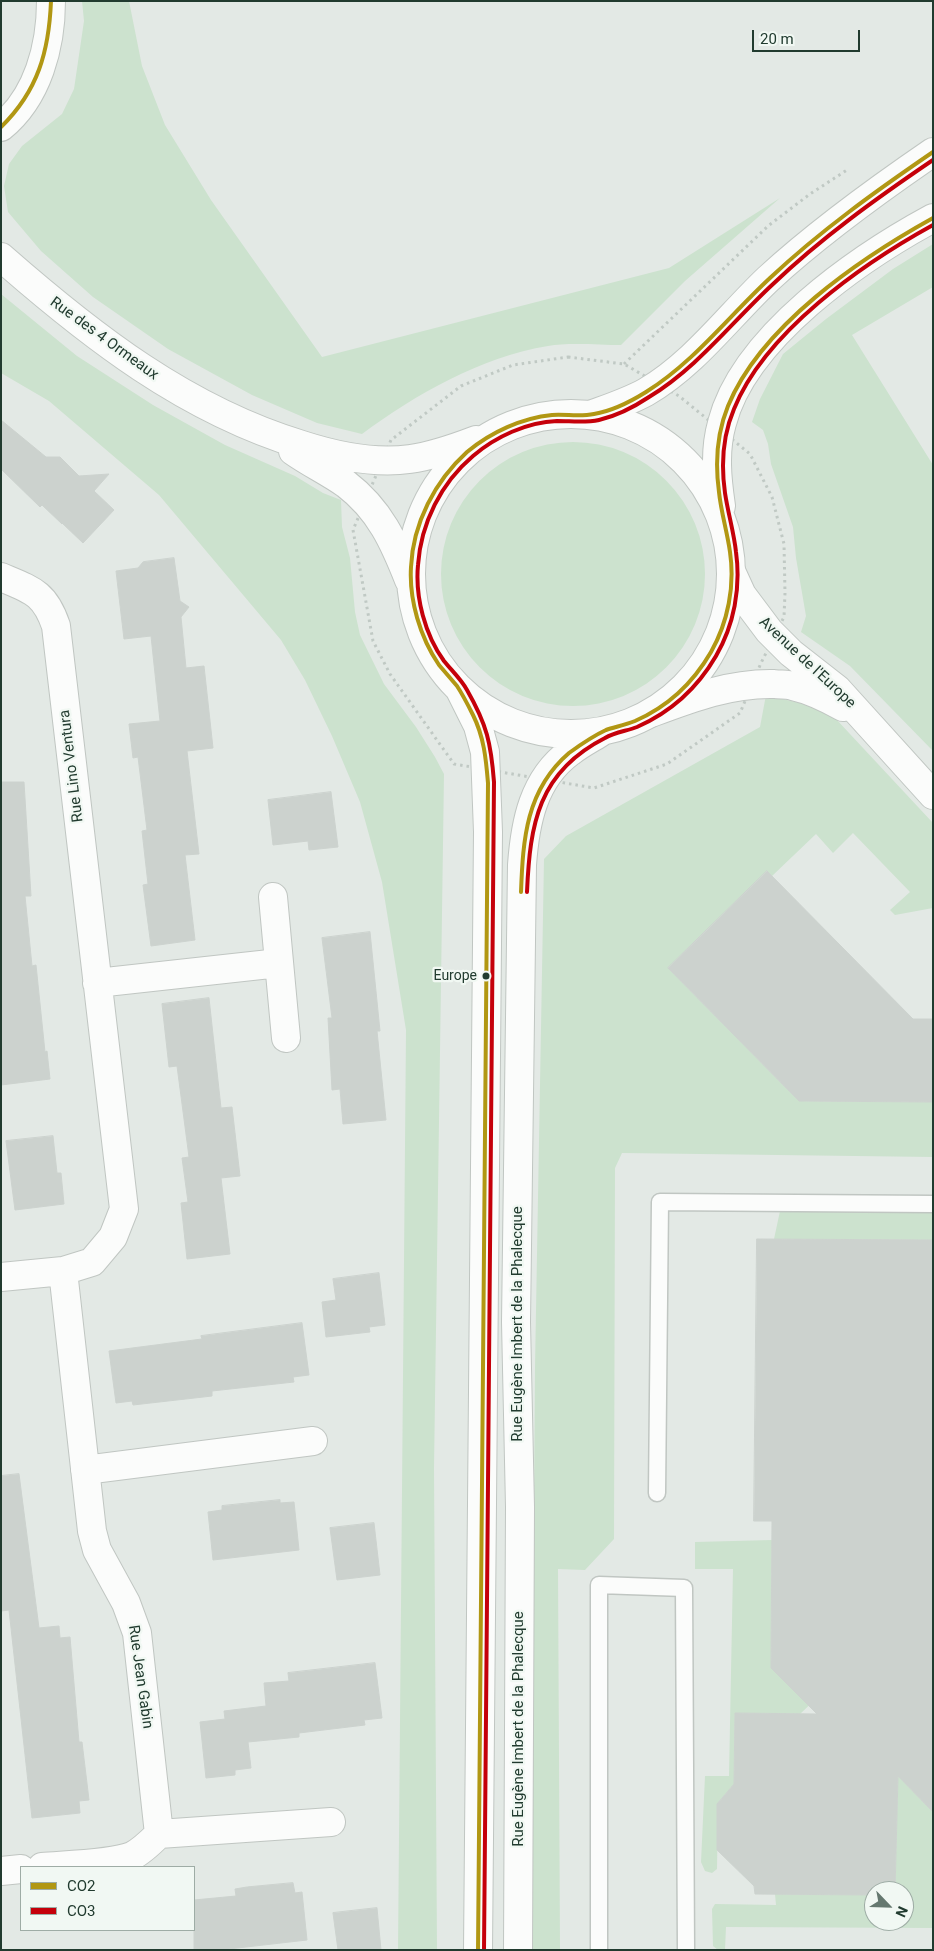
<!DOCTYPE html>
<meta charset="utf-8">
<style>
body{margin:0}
#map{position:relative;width:934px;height:1951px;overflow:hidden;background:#e3e9e5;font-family:Roboto,sans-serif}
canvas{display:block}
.frame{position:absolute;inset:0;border:2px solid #213b2f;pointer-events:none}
.legend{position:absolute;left:20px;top:1866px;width:175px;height:65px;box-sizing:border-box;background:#f1f8f3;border:1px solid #9eaca5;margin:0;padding:6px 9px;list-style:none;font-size:15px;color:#213b2f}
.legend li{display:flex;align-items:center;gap:10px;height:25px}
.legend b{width:25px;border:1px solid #9eaca5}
.north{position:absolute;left:864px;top:1881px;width:50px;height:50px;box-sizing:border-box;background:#f1f8f3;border:1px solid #9eaca5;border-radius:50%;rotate:114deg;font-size:14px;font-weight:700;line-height:20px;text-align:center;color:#213b2f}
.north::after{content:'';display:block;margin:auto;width:18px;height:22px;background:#65786f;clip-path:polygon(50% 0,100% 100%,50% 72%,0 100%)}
.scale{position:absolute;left:752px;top:30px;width:108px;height:22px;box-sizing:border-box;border:2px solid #213b2f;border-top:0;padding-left:6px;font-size:15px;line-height:18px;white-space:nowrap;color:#213b2f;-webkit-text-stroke:4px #f1f8f3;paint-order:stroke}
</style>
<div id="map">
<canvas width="934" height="1951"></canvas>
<div class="frame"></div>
<ul class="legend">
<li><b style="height:6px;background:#b19713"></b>CO2</li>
<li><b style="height:6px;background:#c5000a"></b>CO3</li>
</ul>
<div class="north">N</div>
<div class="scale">20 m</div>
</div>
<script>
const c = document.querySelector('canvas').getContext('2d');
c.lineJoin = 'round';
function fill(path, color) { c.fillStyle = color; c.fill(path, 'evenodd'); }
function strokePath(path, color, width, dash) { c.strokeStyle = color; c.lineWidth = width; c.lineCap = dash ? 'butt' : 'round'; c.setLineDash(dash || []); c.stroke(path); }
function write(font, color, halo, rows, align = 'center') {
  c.font = font + ' Roboto,sans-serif'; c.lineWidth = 4.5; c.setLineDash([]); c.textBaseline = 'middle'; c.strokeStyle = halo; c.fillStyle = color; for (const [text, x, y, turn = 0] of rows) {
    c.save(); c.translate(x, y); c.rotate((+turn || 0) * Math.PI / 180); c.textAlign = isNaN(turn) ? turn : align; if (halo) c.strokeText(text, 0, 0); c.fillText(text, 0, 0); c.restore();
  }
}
const green = new Path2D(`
 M 82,1 L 129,1 L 142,66 L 165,125 L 211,200 L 322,357 L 669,268 L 780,198 L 685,281 L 621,345 C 600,345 568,342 548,346 C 481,357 416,394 362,434 L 317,423 L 252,395 L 168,349 L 93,297 L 41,251 L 8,212 L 4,186 L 9,164 L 22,146 L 62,114 L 74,89 L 84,21 Z
 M 933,244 L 933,287 L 852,335 L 933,465 L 933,751 L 850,666 L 801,632 L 806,616 L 796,558 L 793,527 L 771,464 L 768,444 L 763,430 L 752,422 L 760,399 L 783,354 L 826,319 L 893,269 Z
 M 1,294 L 77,356 L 153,405 L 225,445 L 295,476 L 323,493 L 341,500 L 342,527 L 350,558 L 355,612 L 360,635 L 384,684 L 416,727 L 435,757 L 444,774 L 434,1468 L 437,1950 L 398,1950 L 406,1030 L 382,882 L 360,802 L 332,736 L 305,680 L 281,640 L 159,495 L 49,401 L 1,373 Z
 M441 574a132 132 0 1 1 264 0a132 132 0 1 1-264 0Z
 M 766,695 L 812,706 L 836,719 L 933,823 L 933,908 L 895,915 L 890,910 L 910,892 L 853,833 L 833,853 L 816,834 L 772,876 L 767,871 L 668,968 L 799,1101 L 933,1102 L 933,1157 L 622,1153 L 615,1168 L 614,1539 L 585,1570 L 558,1569 L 560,1950 L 531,1950 L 535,1367 L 544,859 L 566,836 L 760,727 Z
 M 780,1211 L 933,1212 L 933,1240 L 774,1239 Z
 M 772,1540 L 771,1668 L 785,1682 L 805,1682 L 819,1696 L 800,1714 L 735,1713 L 734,1784 L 718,1803 L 717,1869 L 712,1873 L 705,1871 L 701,1862 L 705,1776 L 729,1776 L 733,1569 L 695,1569 L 695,1542 Z
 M 898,1776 L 933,1812 L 933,1928 L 726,1927 L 725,1950 L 718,1950 L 713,1946 L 712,1909 L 715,1904 L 776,1905 L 775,1894 L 874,1895 L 874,1921 L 904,1921 L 904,1891 L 895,1891 Z`);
const building = new Path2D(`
 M 1,420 L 46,457 L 60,457 L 79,476 L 109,474 L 94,491 L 114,510 L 83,543 L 62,523 L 62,524 L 42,505 L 40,507 L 1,469 Z
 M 174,558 L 180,601 L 189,607 L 181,617 L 186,668 L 204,666 L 213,748 L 187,751 L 199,854 L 185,855 L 195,940 L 151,946 L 143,885 L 148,884 L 142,831 L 147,830 L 138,757 L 133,758 L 129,724 L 160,721 L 151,636 L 124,639 L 116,571 L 138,568 L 143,562 Z
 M 1,782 L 24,782 L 31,896 L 25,896 L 32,966 L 36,965 L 45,1052 L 47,1051 L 50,1079 L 1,1085 Z
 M 331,792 L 338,847 L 309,850 L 308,841 L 273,845 L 268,800 Z
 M 767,871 L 913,1019 L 933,1019 L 933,1102 L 799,1101 L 668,968 Z
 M 370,932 L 380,1031 L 377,1031 L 386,1120 L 343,1124 L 340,1089 L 332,1090 L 328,1018 L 332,1018 L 322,938 Z
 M 209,998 L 221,1108 L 232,1107 L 240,1176 L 221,1178 L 230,1254 L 187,1259 L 181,1203 L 188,1202 L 182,1158 L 189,1157 L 177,1066 L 169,1067 L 162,1004 Z
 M 53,1136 L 57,1173 L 61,1173 L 64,1204 L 15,1210 L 6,1141 Z
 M 757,1239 L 933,1240 L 933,1812 L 898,1776 L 895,1891 L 874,1891 L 874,1895 L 755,1894 L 754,1886 L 717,1850 L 717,1804 L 734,1784 L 735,1713 L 817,1714 L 771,1668 L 772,1521 L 754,1521 Z
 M 379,1273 L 385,1325 L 369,1327 L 370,1332 L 326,1337 L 322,1302 L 336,1300 L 333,1279 Z
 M 302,1323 L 309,1375 L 293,1377 L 294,1382 L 212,1391 L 212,1396 L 133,1405 L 132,1401 L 116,1403 L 109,1351 L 202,1339 L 201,1336 Z
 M 19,1474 L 39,1628 L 59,1626 L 60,1638 L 70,1637 L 79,1742 L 82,1742 L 89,1800 L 79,1801 L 80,1813 L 32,1818 L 9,1610 L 1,1611 L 1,1476 Z
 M 280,1500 L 280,1503 L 294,1502 L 299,1550 L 213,1560 L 208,1512 L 222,1510 L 222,1506 Z
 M 374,1523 L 380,1575 L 337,1580 L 330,1528 Z
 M 375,1663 L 382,1718 L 364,1720 L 365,1725 L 299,1733 L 299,1737 L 248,1742 L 251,1768 L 235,1770 L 235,1775 L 206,1778 L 200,1722 L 225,1719 L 224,1711 L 266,1706 L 264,1683 L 289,1681 L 288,1673 Z
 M 293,1883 L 295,1893 L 302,1892 L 307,1940 L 220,1950 L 194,1950 L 194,1900 L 236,1896 L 235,1889 L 247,1887 Z
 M 377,1908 L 381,1950 L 338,1950 L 333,1913 Z`);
const path = new Path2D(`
 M 568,357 L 624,364 L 679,396 L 750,454 L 772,497 L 784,544 L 785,593 L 784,617 L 761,663 L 740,713 L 667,764 L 594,788 L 454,764 L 390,674 L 373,641 L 353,530 L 391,440 L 461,386 L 513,365 Z
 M 624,364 L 768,226 L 810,194 L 847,170`);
const service = new Path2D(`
 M 657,1493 L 660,1202 L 933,1204
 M 599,1950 L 599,1585 L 684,1588 L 686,1950`);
const minor = new Path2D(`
 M 731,571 L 742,595 L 769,631 L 791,653 L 837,689 L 933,795
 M 1,577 C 32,590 45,593 56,626 L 124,1209 L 113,1237 L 92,1262 L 63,1271 L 1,1277
 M 651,713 C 691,698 730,683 774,684 C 781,685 787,684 793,686 C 811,690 827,698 843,707
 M 273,897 L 286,1038
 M 97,983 L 279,963
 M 63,1271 L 92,1531 L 97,1550 L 126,1603 L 137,1633 L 159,1834
 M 85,1470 L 313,1441
 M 42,1867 C 65,1865 112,1864 132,1856 C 142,1851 151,1842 159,1834 L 331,1822
 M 1,1871 L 21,1869`);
const tertiary = new Path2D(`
 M 1,127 C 38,97 51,46 51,1
 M 1,257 C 91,336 186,410 302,445 C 336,456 374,464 410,459 C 433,456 455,448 476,440
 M411 574a160 160 0 1 1 320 0a160 160 0 1 1-320 0Z
 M 590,415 C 609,408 628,402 646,392 C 694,364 728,317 768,279 C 819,232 876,191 933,152
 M 293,451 C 310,463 329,472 346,484 C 380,510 394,542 409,580
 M 721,506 C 717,479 714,451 722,423 C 744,337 859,258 933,218
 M 460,690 L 478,726 L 485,752 L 488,832 L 478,1950
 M 518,1950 L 520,1507 L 516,1322 L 522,865 C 525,823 533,779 570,752 C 580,744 592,738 603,731`);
const bus1 = new Path2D(`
 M 1,127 C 38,91 49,51 51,1
 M 521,892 C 523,839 526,790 569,753 C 580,745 593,736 606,730 C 615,727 625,725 635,721 C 667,707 693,683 711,652 C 728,622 735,586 730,552 C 727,531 721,512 719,492 C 715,463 717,433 728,406 C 761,326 859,259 933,218
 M 478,1950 L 488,783 C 486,759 484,737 473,715 C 468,705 463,695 457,686 C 451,679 445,672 439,665 C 420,637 409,600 411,567 C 413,523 435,481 467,452 C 491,432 522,418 552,415 C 566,414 580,417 594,414 C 612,411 630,402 646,392 C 694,362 728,317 770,278 C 820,231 876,191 933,152`);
const bus2 = new Path2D(`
 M 527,892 C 530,824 538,772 605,738 C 615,732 627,731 637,727 C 671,712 698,687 716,656 C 734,625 741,588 736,552 C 734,533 728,513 725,493 C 721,465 723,435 734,409 C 765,332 862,264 933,225
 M 484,1950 L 494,782 C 491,743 487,725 467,690 C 461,679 452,671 444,661 C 425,635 415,597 418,565 C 421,523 441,483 473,456 C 495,437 527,422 557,421 C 571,421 585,423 599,420 C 616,416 634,407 649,397 C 697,368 731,323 772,285 C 821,238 877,198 933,160`);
const markers = [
 [486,976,4.5,"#213b2f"]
];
const busNames = [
 ["Europe",477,976]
];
const streetNames = [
 ["Rue des 4 Ormeaux",104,339,36],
 ["Avenue de l'Europe",807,663,43],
 ["Rue Lino Ventura",72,766,-97],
 ["Rue Eugène Imbert de la Phalecque",518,1324,-90],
 ["Rue Jean Gabin",140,1677,82],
 ["Rue Eugène Imbert de la Phalecque",519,1729,-90]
];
fill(green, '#cce2ce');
fill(building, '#ccd2ce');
strokePath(building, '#ccd2ce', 1);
strokePath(service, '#c0c6c2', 19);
strokePath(minor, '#c0c6c2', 30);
strokePath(tertiary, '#c0c6c2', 30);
strokePath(path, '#c0c9c4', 3, [2.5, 4]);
strokePath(service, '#fbfcfb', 16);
strokePath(minor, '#fbfcfb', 28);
strokePath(tertiary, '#fbfcfb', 28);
strokePath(bus1, '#b19713', 4);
strokePath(bus2, '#c5000a', 4);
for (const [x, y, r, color] of markers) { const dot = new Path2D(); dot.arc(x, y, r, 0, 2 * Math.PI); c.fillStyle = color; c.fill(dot); strokePath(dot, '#f1f8f3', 2); }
write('14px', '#213b2f', '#f1f8f3', busNames, 'right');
write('15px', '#213b2f', '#f1f8f3', streetNames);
</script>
